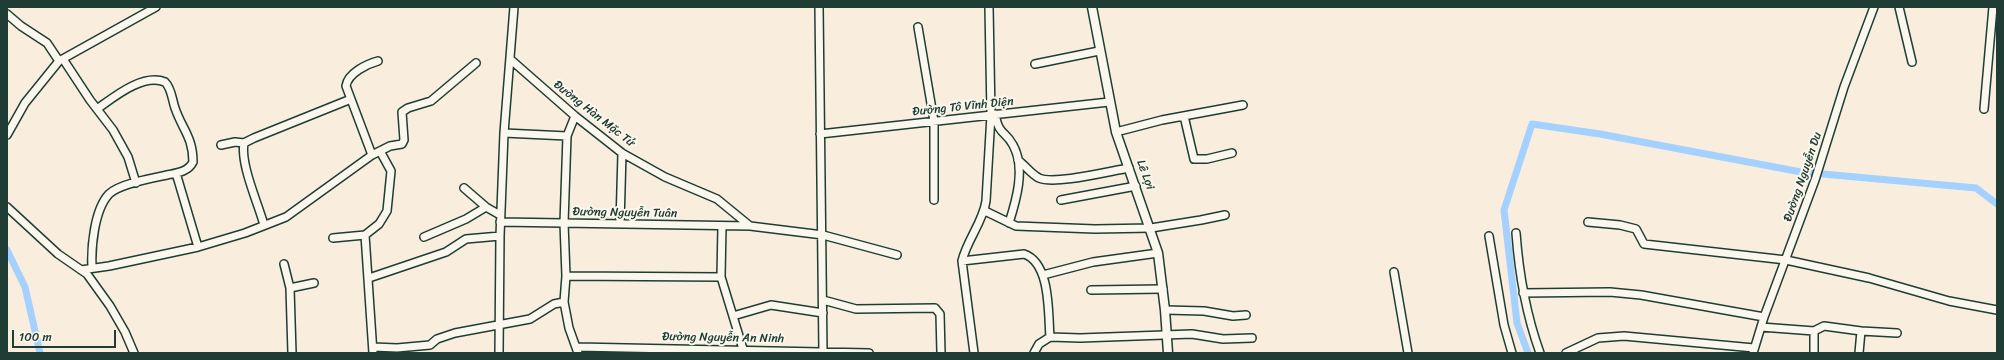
<!DOCTYPE html>
<meta charset="utf-8">
<style>
body{margin:0}
#map{position:relative;width:2004px;height:360px;overflow:hidden;background:#f9eddd;font-family:Sriracha,sans-serif}
canvas{display:block}
.frame{position:absolute;inset:0;border:8px solid #1f3d34;pointer-events:none}
.scale{position:absolute;left:12px;top:330px;width:104px;height:18px;box-sizing:border-box;border:2px solid #1f3d34;border-top:0;padding-left:5px;font-size:12px;line-height:14px;white-space:nowrap;color:#1f3d34;-webkit-text-stroke:3px #fbf7ec;paint-order:stroke}
</style>
<div id="map">
<canvas width="2004" height="360"></canvas>
<div class="frame"></div>
<div class="scale">100 m</div>
</div>
<script>
const c = document.querySelector('canvas').getContext('2d');
c.lineJoin = 'round';
function strokePath(path, color, width, dash) { c.strokeStyle = color; c.lineWidth = width; c.lineCap = dash ? 'butt' : 'round'; c.setLineDash(dash || []); c.stroke(path); }
function write(font, color, halo, rows, align = 'center') {
  c.font = font + ' Sriracha,sans-serif'; c.lineWidth = 4; c.setLineDash([]); c.textBaseline = 'middle'; c.strokeStyle = halo; c.fillStyle = color; for (const [text, x, y, turn = 0] of rows) {
    c.save(); c.translate(x, y); c.rotate((+turn || 0) * Math.PI / 180); c.textAlign = isNaN(turn) ? turn : align; if (halo) c.strokeText(text, 0, 0); c.fillText(text, 0, 0); c.restore();
  }
}
const canal = new Path2D(`
 M 7,250 L 25,287 L 40,353
 M 1528,353 L 1517,323 L 1504,210 L 1532,124 L 1600,134 L 1801,172 L 1976,188 L 1997,204`);
const minor = new Path2D(`
 M 819,7 L 823,353
 M 1899,7 L 1912,62
 M 7,14 L 21,26 L 47,43 L 59,61
 M 918,27 L 934,121 L 934,200
 M 63,59 L 90,100 L 113,130 L 128,157 L 136,183
 M 510,59 L 575,116 L 622,153 L 665,177 L 717,199 L 750,226 L 823,235 L 897,255
 M 1035,64 L 1099,51
 M 1984,109 L 1993,7
 M 995,114 C 999,136 1005,130 1013,145 C 1026,168 1016,201 1009,223
 M 575,116 L 567,136 L 564,223 L 566,276 L 564,302 L 569,328 L 578,353
 M 1184,116 L 1194,159 L 1207,159 L 1232,153
 M 1116,132 L 1162,120 L 1243,105
 M 504,133 L 567,136
 M 820,134 L 1109,102
 M 7,135 L 25,103 L 59,61 L 156,7
 M 221,145 L 235,142 L 244,143
 M 372,155 L 346,86 C 348,73 367,64 378,61
 M 1018,160 C 1025,165 1031,174 1039,178 C 1055,185 1110,171 1129,168
 M 176,173 L 198,247
 M 464,188 L 486,207 L 500,215
 M 1061,200 L 1136,186
 M 7,207 L 58,254 L 87,274 L 110,306 L 125,332 L 134,353
 M 985,211 L 1016,226 L 1095,229 L 1151,228 L 1201,220 L 1225,215
 M 500,222 L 750,226
 M 1588,222 L 1620,225 L 1636,229 L 1644,244 L 1786,260 L 1869,278 L 1949,301 L 1997,310
 M 620,224 L 622,153
 M 264,225 C 258,203 240,164 244,143 L 254,138 L 351,99
 M 722,226 L 721,277 L 743,349
 M 1516,233 C 1519,274 1526,314 1540,353
 M 365,235 L 373,353
 M 1489,236 L 1504,325 L 1512,353
 M 424,237 L 466,219 L 486,207
 M 333,238 L 365,235 L 379,224 L 387,211 L 391,171 L 380,151
 M 962,261 L 1024,254 C 1051,263 1048,314 1050,337
 M 284,264 L 290,288 L 292,353
 M 92,268 C 91,248 94,210 109,194 C 119,184 152,178 167,175 C 177,173 188,172 193,162 C 193,137 182,129 175,108 C 172,100 172,89 165,82 C 143,73 114,97 97,109
 M 81,270 L 109,266 L 198,247 L 245,233 L 286,217 L 372,155 L 390,146 L 402,144 L 404,140 L 402,112 L 408,108 L 431,101 L 476,63
 M 1394,272 L 1408,353
 M 1043,275 L 1093,262 L 1158,253
 M 566,276 L 721,277
 M 369,278 L 446,252 L 466,239 L 500,236
 M 290,288 L 314,283
 M 1091,290 L 1163,289
 M 1523,293 L 1610,292 L 1641,295 L 1764,317
 M 823,300 L 856,309 L 935,308 L 940,314 L 941,353
 M 1165,310 L 1204,311 L 1233,316 L 1246,315
 M 733,316 L 771,305 L 823,313
 M 1761,327 L 1814,331 L 1824,326 L 1861,331 L 1859,353
 M 1814,331 L 1814,353
 M 1861,331 L 1897,333
 M 373,347 L 397,348 L 430,345 L 437,339 L 455,333 L 530,319 L 554,304 L 564,302
 M 577,347 L 869,353
 M 499,353 L 500,236 L 504,133 L 514,7
 M 974,353 L 962,261 C 967,240 983,222 986,201 L 991,115 L 989,7
 M 1034,353 L 1039,344 L 1050,337 L 1080,338 L 1192,334 L 1223,339 L 1252,338
 M 1566,353 L 1598,338 L 1624,336 L 1754,348
 M 1753,353 L 1764,317 L 1815,180 L 1844,87 L 1874,7`);
const tertiary = new Path2D(`
 M 1092,7 L 1116,132 L 1158,253 L 1165,310 L 1168,353`);
const streetNames = [
 ["Đường Tô Vĩnh Diện",963,107,-6],
 ["Đường Hàn Mặc Tử",594,114,38],
 ["Lê Lợi",1145,175,70],
 ["Đường Nguyễn Du",1803,177,-71],
 ["Đường Nguyễn Tuân",625,213,1],
 ["Đường Nguyễn An Ninh",723,338,1]
];
strokePath(canal, '#a4d1ff', 7);
strokePath(minor, '#1f3d34', 10);
strokePath(tertiary, '#1f3d34', 11);
strokePath(minor, '#fbf7ec', 7);
strokePath(tertiary, '#fbf7ec', 8);
write('12px', '#1f3d34', '#fbf7ec', streetNames);
</script>
